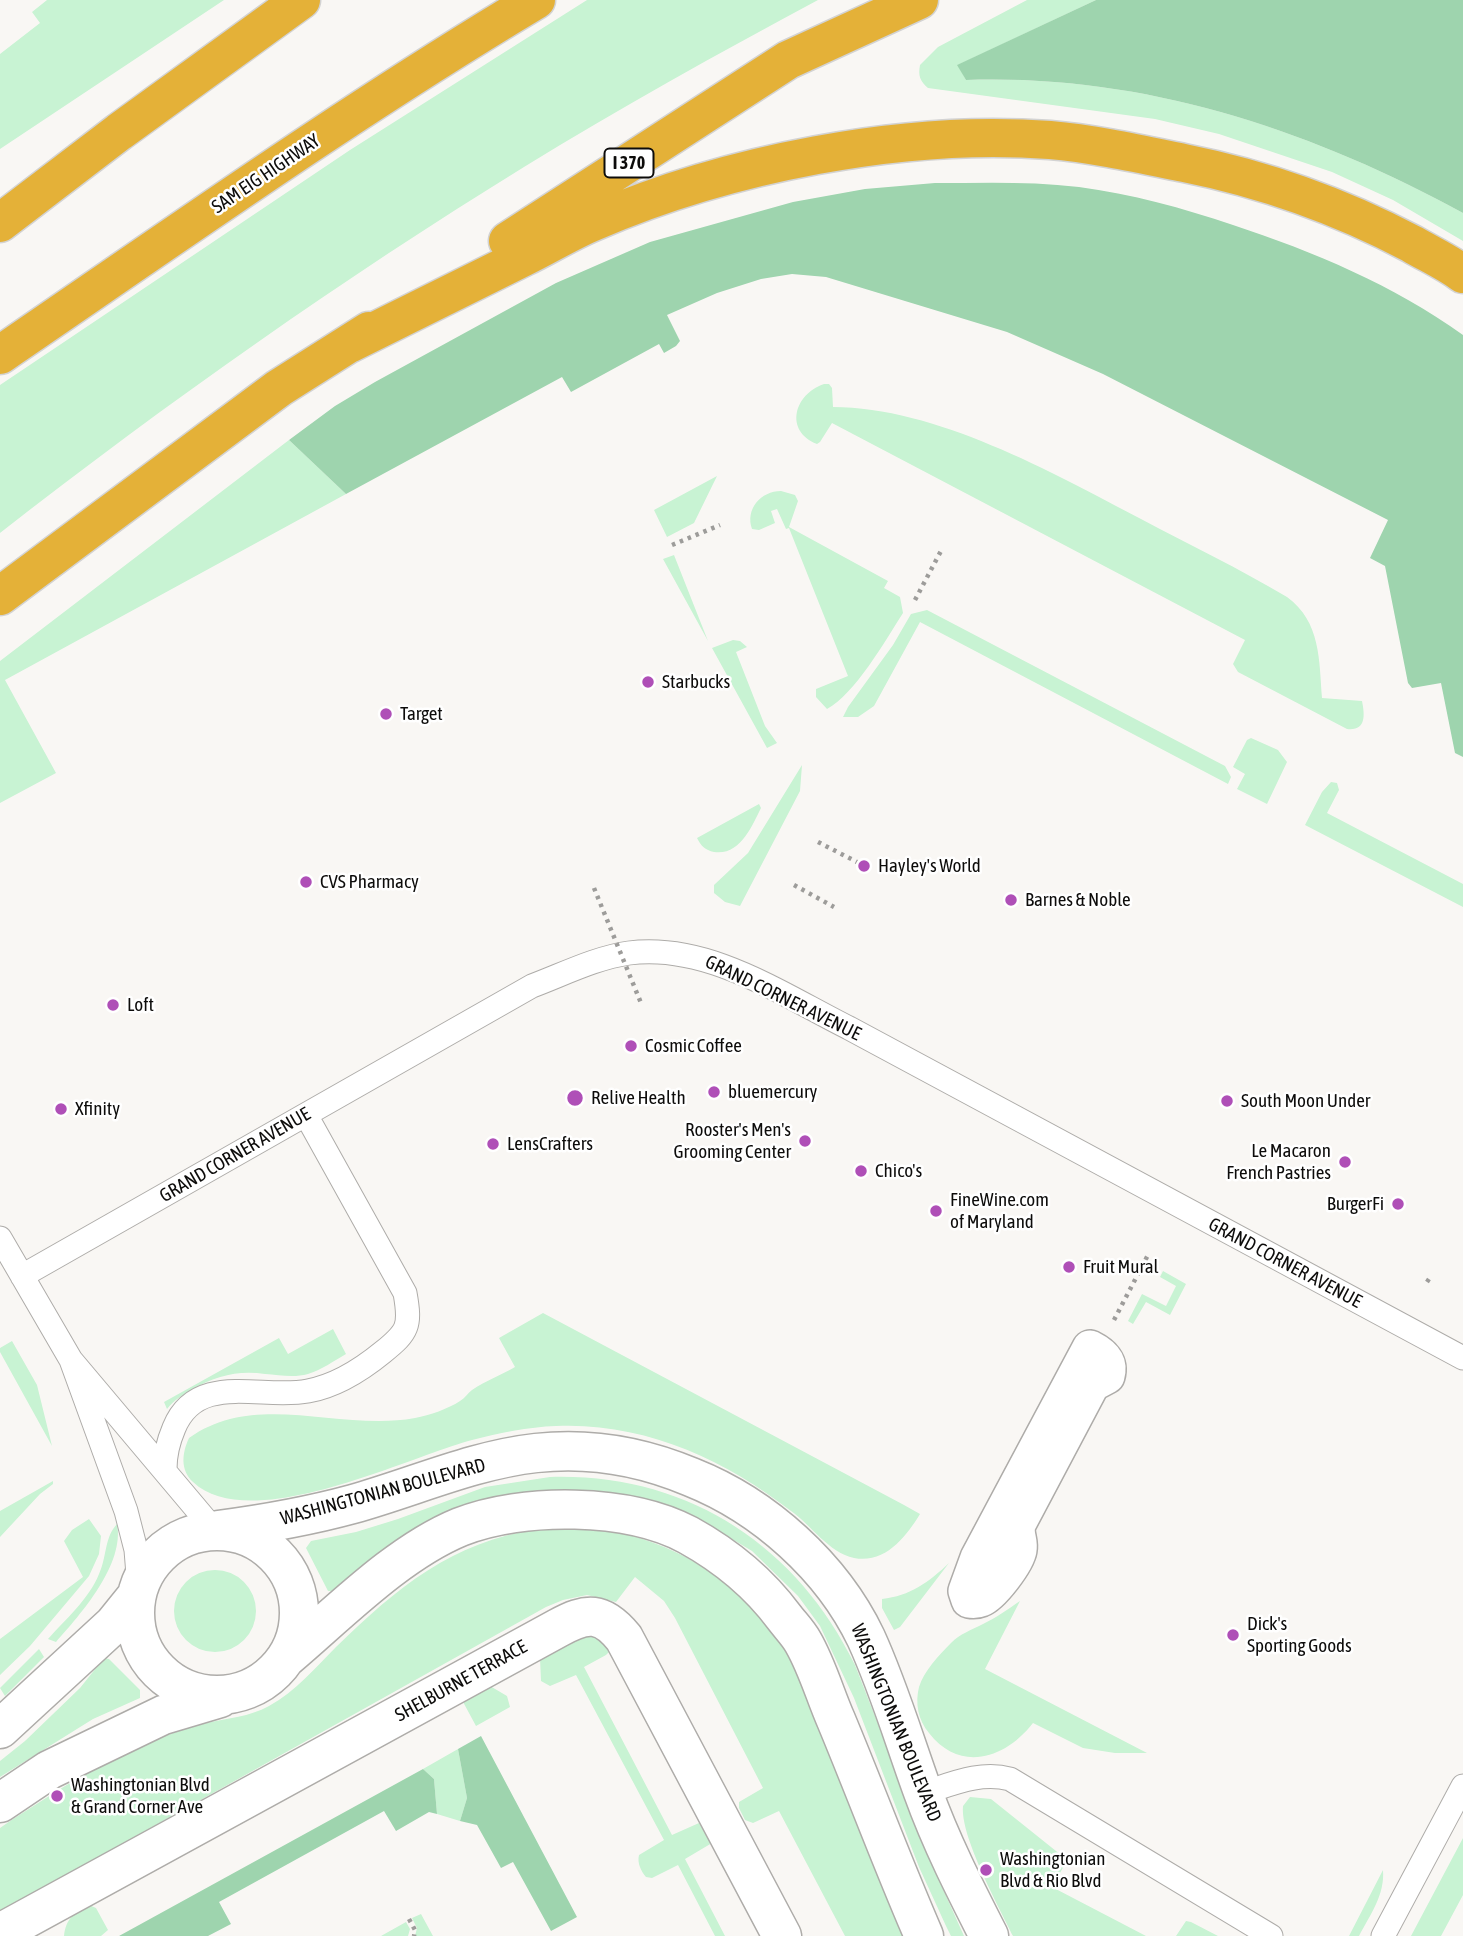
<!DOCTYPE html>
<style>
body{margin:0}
canvas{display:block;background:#f9f7f4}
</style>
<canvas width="1463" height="1936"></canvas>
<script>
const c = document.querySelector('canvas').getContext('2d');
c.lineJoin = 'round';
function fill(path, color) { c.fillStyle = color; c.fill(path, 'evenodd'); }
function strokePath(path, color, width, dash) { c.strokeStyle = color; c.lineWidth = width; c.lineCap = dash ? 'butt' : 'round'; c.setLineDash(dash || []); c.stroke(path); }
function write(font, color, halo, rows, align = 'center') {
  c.font = font + ' "Asap Condensed",sans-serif'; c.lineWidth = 5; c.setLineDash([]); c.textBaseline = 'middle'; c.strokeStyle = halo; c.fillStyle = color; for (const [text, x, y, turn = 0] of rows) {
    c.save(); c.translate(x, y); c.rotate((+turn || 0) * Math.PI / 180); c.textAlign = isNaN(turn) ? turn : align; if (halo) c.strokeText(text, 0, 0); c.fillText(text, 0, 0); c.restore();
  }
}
const green = new Path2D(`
 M 47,0 L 224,0 L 0,149 L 0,54 L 40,23 L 32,12 Z
 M 587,0 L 818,0 C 719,53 620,108 524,167 C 342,279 168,402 0,533 L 0,385 L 350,150 Z
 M 1027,0 L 1096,0 L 958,65 L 966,80 C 1143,74 1309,129 1463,213 L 1463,241 L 1393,200 L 1332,172 L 1219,134 L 1155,119 L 928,88 C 920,81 918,76 920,65 L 938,47 Z
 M 824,384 L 829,384 L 832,388 L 833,407 C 935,407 1052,472 1141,519 C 1190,545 1240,569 1287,597 C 1321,622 1319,660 1322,698 L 1362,701 C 1365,716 1366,731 1347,729 L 1238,672 L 1233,664 L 1245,640 L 832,423 L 820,442 L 817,444 C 784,431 794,394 824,384 Z
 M 289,440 L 346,494 L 5,680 L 56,773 L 0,803 L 0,661 Z
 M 717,476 L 694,523 L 667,537 L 654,510 Z
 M 781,491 L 795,495 L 798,501 L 789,527 L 888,581 L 884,588 L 900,597 L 903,613 C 885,641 855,694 827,709 L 816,697 L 816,689 L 848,676 L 789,528 L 786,529 L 777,509 L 771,511 L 775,523 L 759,530 L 752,529 C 745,509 761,491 781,491 Z
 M 674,555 L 708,641 L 663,559 Z
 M 927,610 L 1225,766 L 1231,777 L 1228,784 L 920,622 L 874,706 L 858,717 L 843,717 L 848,707 L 893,645 L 911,614 Z
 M 733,640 L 740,641 L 747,647 L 736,652 L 765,726 L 777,743 L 767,748 L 712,648 Z
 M 1251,738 L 1278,750 L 1287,762 L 1267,804 L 1237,789 L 1245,774 L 1233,767 L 1247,740 Z
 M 802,765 L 800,791 L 740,906 L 725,902 L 714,893 L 714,885 L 748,853 Z
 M 1331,782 L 1337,783 L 1339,790 L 1327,813 L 1463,884 L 1463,907 L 1305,825 L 1322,792 Z
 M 759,804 L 761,808 C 752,826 740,856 714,852 C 705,850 701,846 697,838 Z
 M 1163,1271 L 1186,1284 L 1170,1315 L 1146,1302 L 1133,1324 L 1128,1321 L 1142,1294 L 1166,1306 L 1176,1286 L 1160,1277 Z
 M 543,1313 L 904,1505 L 920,1514 C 906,1537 885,1564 854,1558 C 829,1553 811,1525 791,1511 C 724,1459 643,1422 556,1426 C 528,1427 499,1433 472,1440 C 408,1457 250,1536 193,1482 C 180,1470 182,1453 189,1438 C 256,1390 340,1432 415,1418 C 430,1415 448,1409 460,1401 C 465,1398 468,1393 472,1390 C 485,1381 501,1375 515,1367 L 499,1338 Z
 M 333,1329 L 346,1354 C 334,1361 321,1370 308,1374 C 294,1378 279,1375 265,1374 C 238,1370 216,1376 193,1389 C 184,1394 174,1400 167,1409 L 164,1402 L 279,1338 L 288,1354 Z
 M 12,1341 L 37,1385 L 52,1446 L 0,1352 L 0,1348 Z
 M 550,1477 C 686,1473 796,1544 855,1665 L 938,1878 L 964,1936 L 951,1936 L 946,1926 L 919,1867 L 854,1698 L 820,1626 L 798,1596 L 752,1551 L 712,1527 L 654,1502 L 623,1495 L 558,1491 L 338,1591 L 328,1591 L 306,1548 L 311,1541 L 356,1532 L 398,1519 L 485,1487 Z
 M 53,1481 L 53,1484 L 40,1494 L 0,1537 L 0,1511 Z
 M 89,1519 L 101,1536 L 99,1554 L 89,1576 L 30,1646 L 0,1675 L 0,1639 L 83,1577 L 64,1541 L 72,1530 Z
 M 117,1524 C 125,1564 81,1614 56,1642 L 48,1639 C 65,1620 89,1599 99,1574 C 107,1557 104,1538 117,1524 Z
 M 539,1529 C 558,1529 579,1526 598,1529 C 682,1540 754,1592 794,1665 L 903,1936 L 845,1936 L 779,1811 L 753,1823 L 745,1820 L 739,1808 L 739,1802 L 763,1788 L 675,1618 L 664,1601 L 635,1577 L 616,1602 L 587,1595 L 563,1600 L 546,1607 L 0,1912 L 0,1828 L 13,1819 C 57,1791 103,1760 152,1741 C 170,1734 189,1727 207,1723 C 228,1718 249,1717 269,1706 C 295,1692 316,1667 336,1647 C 398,1587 451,1542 539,1529 Z
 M 949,1563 L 900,1627 L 894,1630 L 882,1608 L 882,1599 C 910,1596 929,1582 949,1563 Z
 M174 1611a41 41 0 1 1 82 0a41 41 0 1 1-82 0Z
 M 1020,1601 L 985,1669 L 1147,1753 L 1115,1753 L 1083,1748 L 1033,1723 C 1005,1759 960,1773 929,1733 C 918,1720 915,1703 919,1687 C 924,1671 939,1655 951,1643 C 960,1634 971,1630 983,1624 C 996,1618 1008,1609 1020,1601 Z
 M 575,1632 L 601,1637 L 610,1651 L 606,1655 L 584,1667 L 672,1835 L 699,1823 L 712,1843 L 685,1859 L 725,1936 L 715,1936 L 678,1865 L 652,1878 L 646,1877 C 641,1871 637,1863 639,1855 L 664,1840 L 576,1675 L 550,1686 L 541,1681 L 540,1658 Z
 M 39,1649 L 44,1657 L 5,1696 L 0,1688 Z
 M 104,1658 L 109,1659 L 140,1690 L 140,1698 L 93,1719 L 0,1777 L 0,1761 L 25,1741 L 80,1688 Z
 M 490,1686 L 507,1696 L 510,1707 L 476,1726 L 462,1700 Z
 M 458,1749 L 467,1798 L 460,1821 L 437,1814 L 434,1779 L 423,1769 Z
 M 970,1797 L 991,1799 L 1061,1855 L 1065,1859 L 1065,1864 L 1052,1887 L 1146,1936 L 1013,1936 C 999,1907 960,1836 963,1806 Z
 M 1463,1838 L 1463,1895 L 1441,1936 L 1411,1936 Z
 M 1383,1870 C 1385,1895 1370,1915 1359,1936 L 1349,1936 Z
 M 89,1905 L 96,1908 L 108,1930 L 101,1936 L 64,1936 C 66,1918 74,1913 89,1905 Z
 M 421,1914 L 433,1936 L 415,1936 L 417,1928 L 412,1918 Z
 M 1186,1921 L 1191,1922 L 1218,1936 L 1176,1936 Z
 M 406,1922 L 410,1929 L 408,1936 L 381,1936 Z`);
const forest = new Path2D(`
 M 1096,0 L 1463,0 L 1463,213 C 1309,129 1143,74 966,80 L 957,65 Z
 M 935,183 C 982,183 1031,181 1079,187 C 1131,194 1183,208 1233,225 C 1315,252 1393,285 1463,335 L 1463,757 L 1455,753 L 1441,683 L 1412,688 L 1408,683 L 1385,566 L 1370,558 L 1388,520 L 1103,374 L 1007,332 L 826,277 L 792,274 L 761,279 L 717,293 L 667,315 L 680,341 L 676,346 L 664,353 L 659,344 L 571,392 L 562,377 L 346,494 L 289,440 L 335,406 L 375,382 L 556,283 L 650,242 L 793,202 L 865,189 Z
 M 481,1736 L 577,1917 L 551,1931 L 513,1862 L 501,1868 L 477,1825 L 460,1821 L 467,1798 L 458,1749 Z
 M 423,1769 L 434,1779 L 437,1814 L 429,1812 L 396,1831 L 384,1811 L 219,1902 L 231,1924 L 208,1936 L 119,1936 Z`);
const path = new Path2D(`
 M 672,545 L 720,525
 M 915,600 L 942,549
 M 818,842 L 857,862
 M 794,885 L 834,907
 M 1427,1282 L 1431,1276
 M 1114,1320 L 1149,1253
 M 409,1919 L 415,1930 L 414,1936`);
const service = new Path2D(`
 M 0,1238 L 71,1360
 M 22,1276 L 532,986 C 564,974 595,958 629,953 C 708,943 781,994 849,1028 L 1463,1358
 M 165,1469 C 165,1454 168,1442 174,1428 C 197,1371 262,1400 308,1391 C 336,1386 361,1370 383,1352 C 408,1332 411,1326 405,1293 L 306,1115
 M 139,1587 L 136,1550 L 126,1511 L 71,1360 L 215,1531
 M 923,1793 C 952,1784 980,1771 1010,1779 L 1271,1936
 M 1383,1936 L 1463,1786`);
const pedestrian = new Path2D(`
 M 1090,1348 C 1102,1354 1111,1362 1107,1376 L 1092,1384 L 1019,1522 C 1014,1533 1021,1540 1019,1550 C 1017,1562 992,1595 981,1599 C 976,1601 974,1601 969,1600 L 966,1591 L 978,1558 Z`);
const minor = new Path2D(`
 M 0,1933 L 558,1628 C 587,1612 602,1611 624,1638 L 782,1936`);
const tertiary = new Path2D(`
 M 218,1530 C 264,1524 309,1516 353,1504 C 414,1487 473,1460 536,1453 C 590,1447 641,1456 691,1477 C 764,1506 832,1567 866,1638 C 889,1688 904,1740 923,1792 C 941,1842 965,1889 989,1936
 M135 1613a82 82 0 1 1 164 0a82 82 0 1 1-164 0Z
 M 287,1657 C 339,1613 397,1553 460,1527 C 523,1502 628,1503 688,1535 C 726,1556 758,1582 784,1617 C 790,1625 798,1633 803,1642 C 817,1666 825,1695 836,1720 C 866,1792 893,1865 924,1936
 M 0,1729 L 114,1624 L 135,1598
 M 0,1803 L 49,1770 L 163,1715 L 220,1698`);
const motorway = new Path2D(`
 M 0,223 L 119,132 L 301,0
 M 508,241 L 788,60 L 919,0
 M 349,344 C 407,315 466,286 524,257 C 547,246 569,232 593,222 C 727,164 903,129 1050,140 C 1095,144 1140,154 1184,163 C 1264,179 1340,206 1412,244 C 1429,254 1447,262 1463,274
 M 0,355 C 177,234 352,110 536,0
 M 0,596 L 279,388 L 369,331`);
const pathBridge = new Path2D(`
 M 594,888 L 641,1003`);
const markers = [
 [648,682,7,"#af4fb7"],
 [386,714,7,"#af4fb7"],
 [864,866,7,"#af4fb7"],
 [306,882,7,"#af4fb7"],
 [1011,900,7,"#af4fb7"],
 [113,1005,7,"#af4fb7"],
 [631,1046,7,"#af4fb7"],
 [714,1092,7,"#af4fb7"],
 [575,1098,9,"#af4fb7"],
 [1227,1101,7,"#af4fb7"],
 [61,1109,7,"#af4fb7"],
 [805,1141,7,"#af4fb7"],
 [493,1144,7,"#af4fb7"],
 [1345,1162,7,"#af4fb7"],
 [861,1171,7,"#af4fb7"],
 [1398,1204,7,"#af4fb7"],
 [936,1211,7,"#af4fb7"],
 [1069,1267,7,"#af4fb7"],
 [1233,1635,7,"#af4fb7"],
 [57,1796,7,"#af4fb7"],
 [986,1870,7,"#af4fb7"]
];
const shields = [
 [629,163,49]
];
const shieldNames = [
 ["I 370",629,163]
];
const streetNames = [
 ["SAM EIG HIGHWAY",266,174,-34],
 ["GRAND CORNER AVENUE",783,998,26],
 ["GRAND CORNER AVENUE",235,1155,-30],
 ["GRAND CORNER AVENUE",1285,1263,28],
 ["WASHINGTONIAN BOULEVARD",383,1492,-15],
 ["SHELBURNE TERRACE",461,1681,-29],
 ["WASHINGTONIAN BOULEVARD",896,1723,68]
];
const poiNames = [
 ["Starbucks",662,682],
 ["Target",400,714],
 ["Hayley's World",878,866],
 ["CVS Pharmacy",320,882],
 ["Barnes & Noble",1025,900],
 ["Loft",127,1005],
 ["Cosmic Coffee",645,1046],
 ["bluemercury",728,1092],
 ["Relive Health",591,1098],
 ["South Moon Under",1241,1101],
 ["Xfinity",75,1109],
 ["Rooster's Men's",791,1130,"right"],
 ["Grooming Center",791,1152,"right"],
 ["LensCrafters",507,1144],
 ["Le Macaron",1331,1151,"right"],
 ["French Pastries",1331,1173,"right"],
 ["Chico's",875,1171],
 ["FineWine.com",950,1200],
 ["of Maryland",950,1222],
 ["BurgerFi",1384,1204,"right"],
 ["Fruit Mural",1083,1267],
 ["Dick's",1247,1624],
 ["Sporting Goods",1247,1646],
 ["Washingtonian Blvd",71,1785],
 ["& Grand Corner Ave",71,1807],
 ["Washingtonian",1000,1859],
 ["Blvd & Rio Blvd",1000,1881]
];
fill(green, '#c8f3d3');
fill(forest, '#9ed4ae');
strokePath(service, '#aeaca9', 25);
strokePath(pedestrian, '#aeaca9', 38);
strokePath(minor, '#aeaca9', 41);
strokePath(tertiary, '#aeaca9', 41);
strokePath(motorway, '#d3d3d3', 41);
strokePath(path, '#9d9c9a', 4.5, [3.5, 5]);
strokePath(service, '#fff', 23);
strokePath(pedestrian, '#fff', 35);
strokePath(minor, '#fff', 38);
strokePath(tertiary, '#fff', 38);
strokePath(motorway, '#e4b138', 38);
strokePath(pathBridge, '#9d9c9a', 4.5, [3.5, 5]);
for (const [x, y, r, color] of markers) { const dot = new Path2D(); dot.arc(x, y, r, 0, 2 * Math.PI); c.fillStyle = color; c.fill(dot); strokePath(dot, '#fff', 2.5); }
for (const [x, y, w] of shields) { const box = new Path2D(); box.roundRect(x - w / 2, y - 14.5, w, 29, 5); c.fillStyle = '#fff'; c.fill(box); strokePath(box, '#0d0c0b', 2); }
write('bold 18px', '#0d0c0b', null, shieldNames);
write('19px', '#0d0c0b', '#fff', streetNames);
write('19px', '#0d0c0b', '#fff', poiNames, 'left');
</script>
